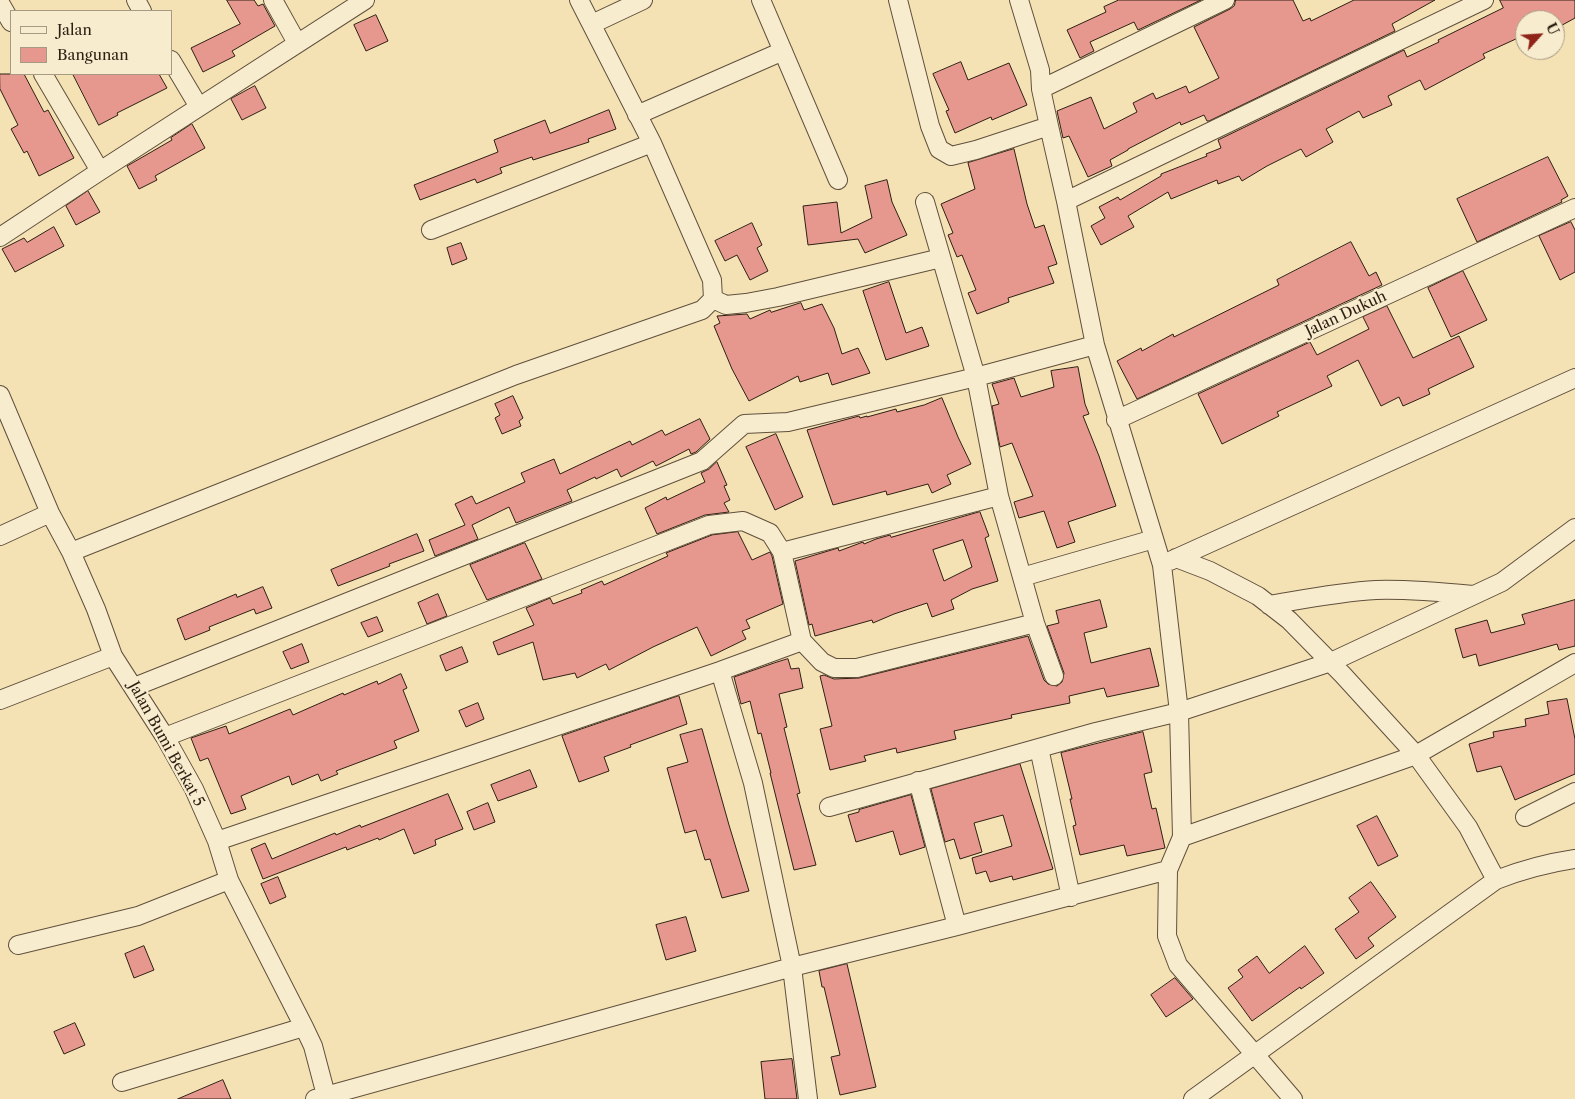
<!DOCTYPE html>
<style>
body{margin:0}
#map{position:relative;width:1575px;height:1099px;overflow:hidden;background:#f4e2b5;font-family:"Libre Caslon Text",serif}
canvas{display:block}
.legend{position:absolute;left:10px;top:10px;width:162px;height:65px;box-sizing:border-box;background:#f8eccf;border:1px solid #a79a84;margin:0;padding:6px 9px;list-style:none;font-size:15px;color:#2e1f13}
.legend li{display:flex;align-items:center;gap:10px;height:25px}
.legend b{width:25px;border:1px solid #a79a84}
.north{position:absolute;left:1515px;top:10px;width:50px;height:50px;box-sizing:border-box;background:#f8eccf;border:1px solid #a79a84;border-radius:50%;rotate:64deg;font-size:14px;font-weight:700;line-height:20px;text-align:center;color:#2e1f13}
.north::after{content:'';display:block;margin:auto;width:18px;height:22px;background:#8f2418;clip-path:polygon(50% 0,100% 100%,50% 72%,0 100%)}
</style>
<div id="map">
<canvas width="1575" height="1099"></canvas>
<ul class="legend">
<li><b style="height:6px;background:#f8eccf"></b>Jalan</li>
<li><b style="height:14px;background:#e7988e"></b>Bangunan</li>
</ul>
<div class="north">U</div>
</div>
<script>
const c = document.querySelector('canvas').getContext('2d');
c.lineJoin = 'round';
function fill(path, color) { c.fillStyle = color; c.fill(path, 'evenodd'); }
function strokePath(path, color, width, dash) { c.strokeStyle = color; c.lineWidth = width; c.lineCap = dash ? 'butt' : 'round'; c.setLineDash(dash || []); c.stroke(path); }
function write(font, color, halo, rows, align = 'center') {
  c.font = font + ' "Libre Caslon Text",serif'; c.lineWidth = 4.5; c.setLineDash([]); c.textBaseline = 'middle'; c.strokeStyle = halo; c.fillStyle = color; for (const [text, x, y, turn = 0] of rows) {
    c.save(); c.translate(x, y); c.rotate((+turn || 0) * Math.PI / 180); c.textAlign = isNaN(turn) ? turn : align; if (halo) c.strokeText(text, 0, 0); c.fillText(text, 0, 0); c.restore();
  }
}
const building = new Path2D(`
 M 227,0 L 254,0 L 258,6 L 263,4 L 275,26 L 232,51 L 235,56 L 203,72 L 191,48 L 240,24 Z
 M 1119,0 L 1201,0 L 1138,30 L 1134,22 L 1090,42 L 1094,51 L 1080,58 L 1067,30 L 1106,12 L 1104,7 Z
 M 1236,0 L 1293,0 L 1303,21 L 1310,18 L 1311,21 L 1354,0 L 1435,0 L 1392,24 L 1395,31 L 1209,121 L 1207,121 L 1204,115 L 1181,125 L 1180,122 L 1128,149 L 1128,150 L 1110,160 L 1112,166 L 1088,177 L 1069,136 L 1063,138 L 1057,111 L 1091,97 L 1104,129 L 1137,112 L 1133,103 L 1153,93 L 1156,99 L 1186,86 L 1189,93 L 1219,78 L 1194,27 L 1230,9 L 1234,6 Z
 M 1500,0 L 1575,0 L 1575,18 L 1555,29 L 1555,20 L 1525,20 L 1525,43 L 1521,45 L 1518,38 L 1483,54 L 1485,58 L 1425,90 L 1420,80 L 1388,96 L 1392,105 L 1363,118 L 1359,111 L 1326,129 L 1333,142 L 1306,157 L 1301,149 L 1267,166 L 1242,181 L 1239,176 L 1218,184 L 1217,180 L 1171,199 L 1168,192 L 1128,216 L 1134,227 L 1101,245 L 1091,226 L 1105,218 L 1099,207 L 1118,197 L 1120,200 L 1161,176 L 1161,174 L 1207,156 L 1206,154 L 1221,148 L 1218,140 L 1404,50 L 1407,57 L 1439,42 L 1438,40 L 1503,8 Z
 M 376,15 L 388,41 L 366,51 L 354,25 Z
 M 961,62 L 968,80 L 1009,63 L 1027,105 L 992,120 L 991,117 L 955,133 L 946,111 L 949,110 L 933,74 Z
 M 0,74 L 24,74 L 44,112 L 48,110 L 74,158 L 39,176 L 27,151 L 24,153 L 11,129 L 18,125 L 0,89 Z
 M 73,74 L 159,74 L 167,88 L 117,113 L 118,115 L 99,125 Z
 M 255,86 L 266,108 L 242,120 L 231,99 Z
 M 609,110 L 616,129 L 588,139 L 589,142 L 533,160 L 532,157 L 500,168 L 502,173 L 477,183 L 475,179 L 420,200 L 414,185 L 498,152 L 494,140 L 545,120 L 550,133 Z
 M 192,124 L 205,148 L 155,176 L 157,180 L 139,189 L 127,166 L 172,140 L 171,138 Z
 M 1014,149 L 1027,204 L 1035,228 L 1044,225 L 1057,264 L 1048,267 L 1054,283 L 1008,298 L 1009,302 L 977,314 L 968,293 L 976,290 L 962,255 L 957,257 L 948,235 L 953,233 L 941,204 L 975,189 L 968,163 Z
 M 1548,157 L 1568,196 L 1561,200 L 1562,202 L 1477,242 L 1457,199 Z
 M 887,180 L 892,202 L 907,235 L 865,253 L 858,239 L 808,245 L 803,206 L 837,202 L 841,233 L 872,218 L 865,186 Z
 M 88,191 L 100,212 L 76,225 L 66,206 Z
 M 1571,222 L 1575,230 L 1575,272 L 1560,280 L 1539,236 Z
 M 752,223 L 762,245 L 757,248 L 768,271 L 750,280 L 737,255 L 725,261 L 715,241 Z
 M 54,227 L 64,246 L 15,272 L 2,249 L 24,238 L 27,242 Z
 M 1351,242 L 1369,276 L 1376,272 L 1382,285 L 1137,399 L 1117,361 L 1141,348 L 1142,351 L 1173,334 L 1174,337 L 1279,285 L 1277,280 Z
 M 461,243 L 467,259 L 452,265 L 447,248 Z
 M 1463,271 L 1487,320 L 1451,337 L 1428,288 Z
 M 889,282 L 906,333 L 922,327 L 929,346 L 886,360 L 863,291 Z
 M 801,303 L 804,310 L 822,304 L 834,328 L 842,354 L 858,348 L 870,373 L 832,385 L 828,373 L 800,382 L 798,376 L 749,401 L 732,369 L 714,326 L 720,323 L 717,316 L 747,314 L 750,319 L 770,310 L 771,312 Z
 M 1387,306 L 1413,358 L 1459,336 L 1474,367 L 1428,389 L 1430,394 L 1403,406 L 1399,397 L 1381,406 L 1358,360 L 1327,376 L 1332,386 L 1277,412 L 1279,416 L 1222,444 L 1198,394 L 1310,342 L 1317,355 L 1369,329 L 1363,317 Z
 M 1078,367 L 1085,404 L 1089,414 L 1083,416 L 1099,456 L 1116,506 L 1068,522 L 1075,542 L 1057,548 L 1044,511 L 1019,518 L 1014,502 L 1033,496 L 1012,443 L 1000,447 L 992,406 L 999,404 L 992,384 L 1014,378 L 1021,397 L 1054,387 L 1051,371 Z
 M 513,396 L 523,418 L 519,421 L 521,426 L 502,434 L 495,418 L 500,415 L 495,404 Z
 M 942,398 L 958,437 L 971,464 L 947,475 L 951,484 L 932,493 L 928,484 L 887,495 L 886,491 L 833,505 L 807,430 L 859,416 L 860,418 L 867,416 L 867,417 L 896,409 L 897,412 L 924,405 Z
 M 700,419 L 710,439 L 696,452 L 691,454 L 689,449 L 656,466 L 653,461 L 621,477 L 617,469 L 596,479 L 595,477 L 567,490 L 572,501 L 516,523 L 509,507 L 472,525 L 478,539 L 435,556 L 429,540 L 465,525 L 455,504 L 472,496 L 476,504 L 525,482 L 521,473 L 554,459 L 560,474 L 630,441 L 632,445 L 662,430 L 665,435 Z
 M 776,434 L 803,497 L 775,510 L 746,447 Z
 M 717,462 L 727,485 L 724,486 L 730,500 L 724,503 L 729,512 L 705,515 L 657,534 L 645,508 L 666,497 L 667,500 L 705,482 L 701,473 L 709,469 Z
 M 980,512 L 989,536 L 985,538 L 998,581 L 972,589 L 951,600 L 954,609 L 932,617 L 927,603 L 894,614 L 873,623 L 872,620 L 815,636 L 812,624 L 809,625 L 795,561 L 838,548 L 839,551 L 863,542 L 864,544 L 876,539 L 890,535 L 891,537 ZM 963,540 L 972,567 L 944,581 L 933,550 Z
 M 738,532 L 752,560 L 770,552 L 772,556 L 783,604 L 746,620 L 750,628 L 742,631 L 746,639 L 711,656 L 697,627 L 653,647 L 609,670 L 606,664 L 577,678 L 575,673 L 543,680 L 533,642 L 498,655 L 493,642 L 534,625 L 526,608 L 550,598 L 553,604 L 582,593 L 581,590 L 602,581 L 604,585 L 668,556 L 666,553 L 712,535 Z
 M 417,534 L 424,551 L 389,564 L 390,566 L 338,586 L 331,570 Z
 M 525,543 L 542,579 L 487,600 L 470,565 Z
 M 263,587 L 272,608 L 256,614 L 254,609 L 209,627 L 210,630 L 185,640 L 177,619 L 236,594 L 237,597 Z
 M 438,594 L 447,616 L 427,624 L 418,603 Z
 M 1100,600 L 1107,627 L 1084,633 L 1091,663 L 1150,648 L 1159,686 L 1107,697 L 1104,688 L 1069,696 L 1070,703 L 1011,715 L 1012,718 L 954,731 L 956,739 L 897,753 L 896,748 L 864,756 L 866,761 L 830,770 L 820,729 L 832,726 L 820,676 L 824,675 L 834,679 L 859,678 L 1028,636 L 1044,680 L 1048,684 L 1057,686 L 1062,682 L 1064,673 L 1047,626 L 1059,623 L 1056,611 Z
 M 1575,600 L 1575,646 L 1559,650 L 1557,644 L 1479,666 L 1476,654 L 1463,658 L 1455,629 L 1487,620 L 1491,633 L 1525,624 L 1522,615 Z
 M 377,617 L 383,631 L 368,637 L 361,623 Z
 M 302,644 L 309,662 L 291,669 L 283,652 Z
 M 462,647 L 468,662 L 446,671 L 440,656 Z
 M 788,659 L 791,669 L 799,668 L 803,688 L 779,694 L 787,727 L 784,728 L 800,793 L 797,794 L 816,865 L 794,870 L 770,773 L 771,773 L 761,733 L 758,734 L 750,701 L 741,704 L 734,677 L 774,663 Z
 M 401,674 L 407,688 L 403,690 L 419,731 L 394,741 L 397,748 L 336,771 L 338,774 L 321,781 L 318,774 L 292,785 L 289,776 L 241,796 L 246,809 L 231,814 L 208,758 L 200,761 L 191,738 L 226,726 L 229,734 L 290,709 L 293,715 L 343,693 L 344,695 L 377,681 L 378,684 Z
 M 679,696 L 687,724 L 630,745 L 631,747 L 604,757 L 609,771 L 579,782 L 562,736 Z
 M 1567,699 L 1575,739 L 1575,774 L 1515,800 L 1501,766 L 1477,772 L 1469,744 L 1494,737 L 1493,732 L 1526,726 L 1525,719 L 1549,714 L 1547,702 Z
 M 478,703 L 484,719 L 466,727 L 459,711 Z
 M 702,729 L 729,825 L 749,891 L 722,898 L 710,859 L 705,860 L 696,830 L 685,833 L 667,768 L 688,762 L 680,735 Z
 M 1143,732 L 1152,772 L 1144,774 L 1152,809 L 1156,808 L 1165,848 L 1127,856 L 1124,845 L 1080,855 L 1073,826 L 1076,825 L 1070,799 L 1072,799 L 1061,753 Z
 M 1020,764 L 1053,869 L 1013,880 L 1012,876 L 990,882 L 986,871 L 976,874 L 972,858 L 1012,846 L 1003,815 L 974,823 L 982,852 L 960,859 L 954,839 L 945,842 L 931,789 Z
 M 530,770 L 537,787 L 498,801 L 491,785 Z
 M 448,794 L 463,829 L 435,840 L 436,845 L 414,854 L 404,829 L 379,840 L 378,838 L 347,850 L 346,847 L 263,879 L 251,849 L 265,843 L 272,859 L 335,833 L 336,835 L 360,825 L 361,827 Z
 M 911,795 L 925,847 L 900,855 L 893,831 L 856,842 L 848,815 L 859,812 L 859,810 Z
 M 488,803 L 495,822 L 474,830 L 467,812 Z
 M 1377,816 L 1398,856 L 1378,866 L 1357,826 Z
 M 278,877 L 286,897 L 270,904 L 261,884 Z
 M 1371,882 L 1396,917 L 1368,938 L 1374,946 L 1356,959 L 1335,929 L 1359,912 L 1349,898 Z
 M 686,917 L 696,951 L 666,960 L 656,925 Z
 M 144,946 L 154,970 L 134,978 L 125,954 Z
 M 1305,946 L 1324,973 L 1301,989 L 1300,987 L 1252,1021 L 1228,988 L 1243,977 L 1238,970 L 1257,956 L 1269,973 Z
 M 847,964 L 876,1087 L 840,1095 L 831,1057 L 840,1055 L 824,987 L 822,987 L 819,971 Z
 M 1175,978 L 1193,999 L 1166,1017 L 1151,995 Z
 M 75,1023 L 85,1045 L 64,1054 L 54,1032 Z
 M 792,1059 L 797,1099 L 765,1099 L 761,1062 Z
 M 223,1080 L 231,1099 L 178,1099 Z`);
const minor = new Path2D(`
 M 136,0 L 142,11
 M 273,0 L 297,43
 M 579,0 L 652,143 L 712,280 L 713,299 L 726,305 L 746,303 L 778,297 L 941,258
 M 761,0 L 838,180
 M 898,0 L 930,126 L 939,149 L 951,156 L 976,150 L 1049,126
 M 1019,0 L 1040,70 L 1041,89 L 1049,126 L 1066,201 L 1095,345 L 1162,565 L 1179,712 L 1182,837 L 1168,870 L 1167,936 L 1178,965 L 1293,1099
 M 0,3 L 11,22
 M 592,24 L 643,0
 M 171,60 L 199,107
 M 43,74 L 100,171
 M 1041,89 L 1225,0
 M 637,115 L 783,51
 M 1066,201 L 1484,0
 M 925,202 L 976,377 L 999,496 L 1035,623 L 1054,676
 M 431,230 L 652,143
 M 0,237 L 100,171 L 365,0
 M 0,395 L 50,513 L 71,552 L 96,609 L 113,656 L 165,737 L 194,789 L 217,841 L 229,880 L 304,1027 L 313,1046 L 327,1099
 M 1116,420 L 1575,208
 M 0,536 L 50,513
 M 71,552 L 516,375 L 702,310 L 713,299
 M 782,552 L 802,641
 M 1176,558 L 1210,571 L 1258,596 L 1289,620 L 1343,675 L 1416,755 L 1468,827 L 1496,880
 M 1170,561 L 1575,378
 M 1022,577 L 1154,539
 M 1269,605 C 1305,599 1340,592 1376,590 C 1409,589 1441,592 1473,595
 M 720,671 L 753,783 L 792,967 L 808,1099
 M 134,687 L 702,461 L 744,424 L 788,422 L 976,377 L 1095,345
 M 0,700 L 113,656
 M 165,737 L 709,525 L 743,521 L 770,533 L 782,552 L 999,496
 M 1039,748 L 1071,897
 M 918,781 L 957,926
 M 829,807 L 1096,732 L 1179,712 L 1331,662 L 1502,582 L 1575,528
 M 1525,817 L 1575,792
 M 1182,837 L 1416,755 L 1575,663
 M 217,841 L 720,671 L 802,641 L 822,662 L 834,668 L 857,668 L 1035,623
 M 18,945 L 138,916 L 229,880
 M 122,1082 L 304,1027
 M 315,1099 L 792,967 L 957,926 L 1168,870
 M 1193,1099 L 1496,880 C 1522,870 1548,863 1575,859`);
const streetNames = [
 ["Jalan Dukuh",1346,314,-25],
 ["Jalan Bumi Berkat 5",166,744,61]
];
fill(building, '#e7988e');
strokePath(building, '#2e1f13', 1);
strokePath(minor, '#60503c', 20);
strokePath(minor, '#f8eccf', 18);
write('15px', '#2e1f13', '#f8eccf', streetNames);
</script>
